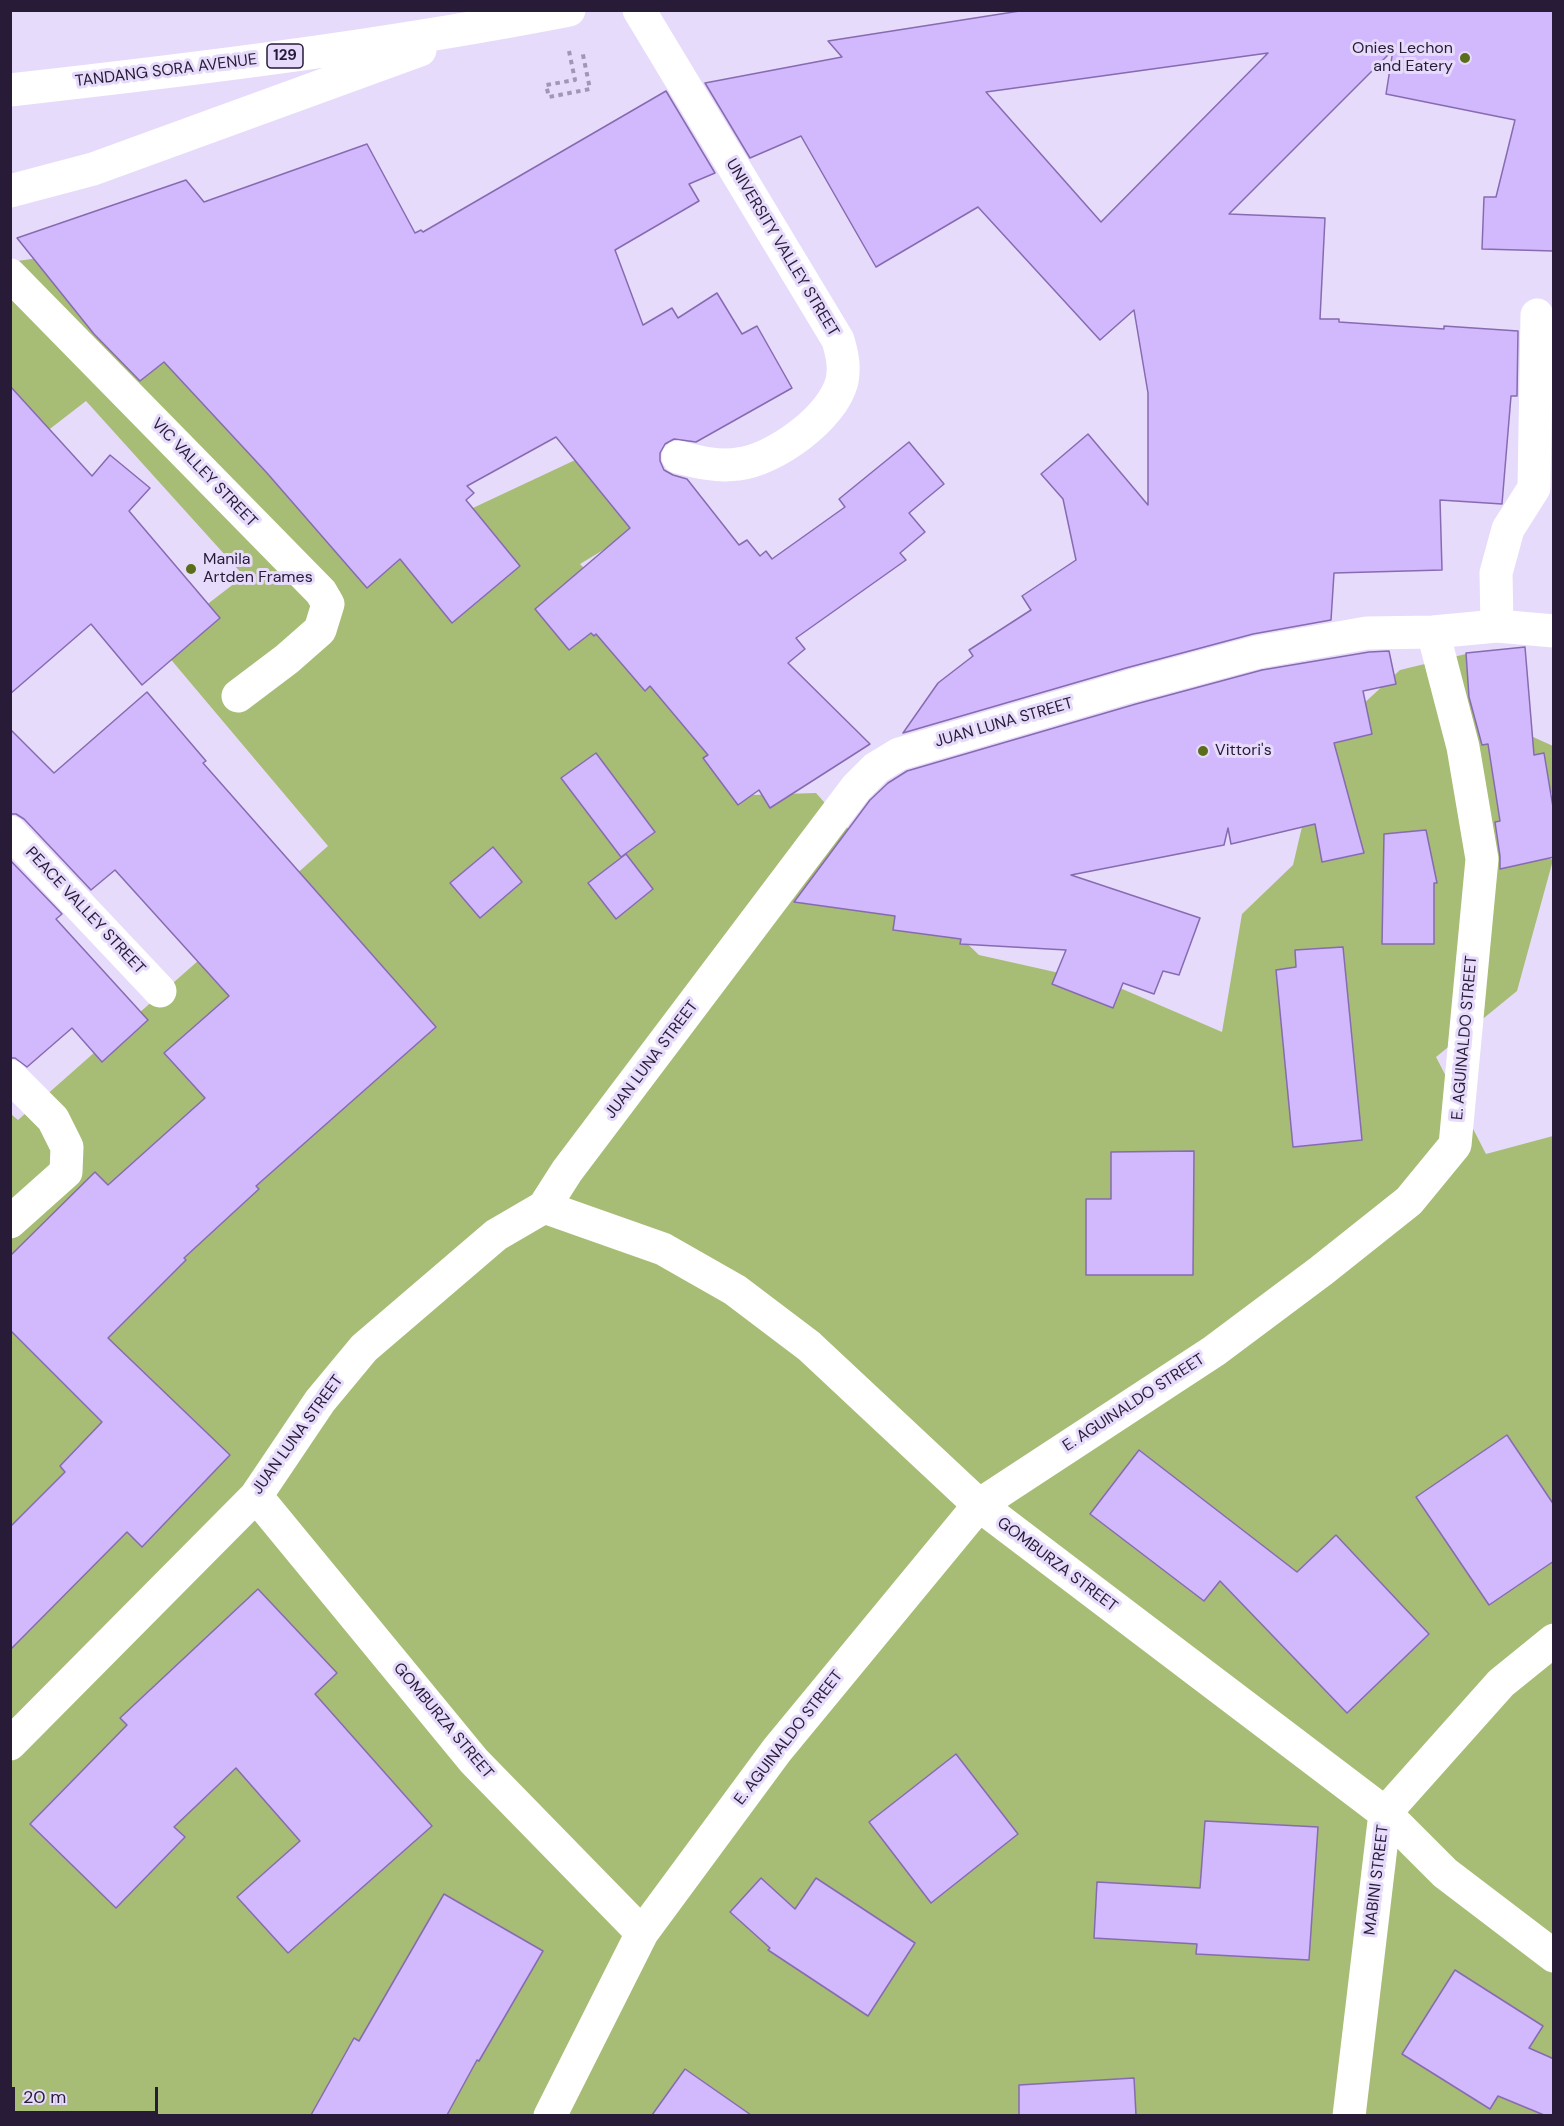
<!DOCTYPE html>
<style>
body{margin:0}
#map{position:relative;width:1564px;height:2126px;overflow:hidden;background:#e7dbfb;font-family:"DM Sans",sans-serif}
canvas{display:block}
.frame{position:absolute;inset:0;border:12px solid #271b38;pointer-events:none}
.scale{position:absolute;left:12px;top:2087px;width:146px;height:27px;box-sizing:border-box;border:3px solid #271b38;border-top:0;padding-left:8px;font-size:18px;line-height:21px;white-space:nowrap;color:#271b38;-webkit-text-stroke:4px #e7dbfb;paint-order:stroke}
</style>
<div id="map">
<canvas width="1564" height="2126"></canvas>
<div class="frame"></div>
<div class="scale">20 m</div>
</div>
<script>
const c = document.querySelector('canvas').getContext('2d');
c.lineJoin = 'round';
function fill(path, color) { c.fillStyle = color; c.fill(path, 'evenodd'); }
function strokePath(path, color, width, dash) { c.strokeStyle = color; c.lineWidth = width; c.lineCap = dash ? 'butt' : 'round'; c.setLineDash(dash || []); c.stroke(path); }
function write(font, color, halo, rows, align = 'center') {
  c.font = font + ' "DM Sans",sans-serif'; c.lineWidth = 6; c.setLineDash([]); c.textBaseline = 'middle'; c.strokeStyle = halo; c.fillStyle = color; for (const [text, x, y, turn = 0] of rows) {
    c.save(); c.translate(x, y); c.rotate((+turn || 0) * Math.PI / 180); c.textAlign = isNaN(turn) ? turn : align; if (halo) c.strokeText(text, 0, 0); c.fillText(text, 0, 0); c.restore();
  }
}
const forest = new Path2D(`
 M 113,247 L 394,545 L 588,454 L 661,515 L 580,564 L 691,677 L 751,795 L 816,793 L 850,831 L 979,955 L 1113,985 L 1222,1032 L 1242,914 L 1293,865 L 1322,742 L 1400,670 L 1474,652 L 1481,727 L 1522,732 L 1553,746 L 1553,791 L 1515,839 L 1553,860 L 1517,991 L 1436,1057 L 1486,1154 L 1553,1136 L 1553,2115 L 11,2115 L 11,1114 L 18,1120 L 328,846 L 157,643 L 244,576 L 86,401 L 11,459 L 11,262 Z`);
const building = new Path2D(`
 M 1026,10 L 1554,10 L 1554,251 L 1482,249 L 1484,197 L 1496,197 L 1515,120 L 1386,94 L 1393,50 L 1229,214 L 1325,218 L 1320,319 L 1339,319 L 1339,322 L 1444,329 L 1444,326 L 1518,331 L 1517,396 L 1511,396 L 1502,504 L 1440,500 L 1442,570 L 1334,573 L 1331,620 L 1253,634 L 1126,668 L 903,733 L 938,683 L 973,656 L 969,650 L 1031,610 L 1022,596 L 1076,560 L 1063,499 L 1041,474 L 1088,434 L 1148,505 L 1148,393 L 1134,310 L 1100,340 L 978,207 L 876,267 L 801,136 L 750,158 L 705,83 L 842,57 L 828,41 ZM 1268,53 L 1101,222 L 986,92 Z
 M 666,91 L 715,173 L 689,184 L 699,201 L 615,250 L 643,325 L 672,308 L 678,318 L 717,293 L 742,334 L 757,326 L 792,388 L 696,442 L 674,439 L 665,444 L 660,453 L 660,461 L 664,470 L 673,475 L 687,479 L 739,545 L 747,540 L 760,556 L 766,551 L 772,559 L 845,507 L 839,499 L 909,442 L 944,484 L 909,513 L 925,532 L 900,553 L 906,560 L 796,638 L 805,649 L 788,663 L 870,744 L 770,808 L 759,790 L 738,805 L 703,758 L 708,755 L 650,686 L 645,691 L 596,634 L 594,636 L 591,633 L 569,650 L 535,609 L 630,528 L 556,437 L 467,486 L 474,493 L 466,500 L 520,566 L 452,623 L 400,559 L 367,588 L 267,473 L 164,362 L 140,381 L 94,334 L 17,238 L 186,180 L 204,202 L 367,144 L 415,233 L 421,230 L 423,232 Z
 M 10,386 L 92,476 L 110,455 L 150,488 L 129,511 L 220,618 L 142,685 L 91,624 L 10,694 Z
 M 1525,647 L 1534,755 L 1544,753 L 1554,813 L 1554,857 L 1500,869 L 1500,856 L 1495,822 L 1500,821 L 1488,744 L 1482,745 L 1469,697 L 1466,653 Z
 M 1389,651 L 1396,684 L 1363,691 L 1372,734 L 1334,743 L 1364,853 L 1322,862 L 1315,824 L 1231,844 L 1228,828 L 1224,845 L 1071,875 L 1200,918 L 1179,975 L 1163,971 L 1154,994 L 1123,983 L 1113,1008 L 1052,984 L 1066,950 L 960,944 L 961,939 L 893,930 L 895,916 L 794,902 L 870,800 L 888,783 L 907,771 L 1136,704 L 1262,670 L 1369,652 Z
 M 147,692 L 206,761 L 203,763 L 436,1027 L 256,1186 L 259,1189 L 184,1258 L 186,1260 L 108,1338 L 230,1455 L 142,1547 L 127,1532 L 10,1650 L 10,1527 L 65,1472 L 60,1466 L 102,1422 L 10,1330 L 10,1256 L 95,1172 L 108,1185 L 205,1098 L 164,1053 L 229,996 L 115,870 L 91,890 L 24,819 L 16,814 L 10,814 L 10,729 L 54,773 Z
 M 596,753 L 655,832 L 621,857 L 561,778 Z
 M 1426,830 L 1437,883 L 1434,883 L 1434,944 L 1382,944 L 1384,834 Z
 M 493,847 L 522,882 L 480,918 L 450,883 Z
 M 626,854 L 653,889 L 616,919 L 588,883 Z
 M 10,860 L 62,914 L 56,919 L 148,1020 L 102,1062 L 72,1028 L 27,1067 L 15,1058 L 10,1058 Z
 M 1343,947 L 1362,1140 L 1293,1147 L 1276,970 L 1296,967 L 1295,950 Z
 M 1194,1151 L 1193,1275 L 1086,1275 L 1086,1199 L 1111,1199 L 1111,1152 Z
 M 1507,1435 L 1554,1505 L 1554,1561 L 1489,1605 L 1416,1497 Z
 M 1139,1450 L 1297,1572 L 1336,1535 L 1429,1634 L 1347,1713 L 1220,1581 L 1204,1601 L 1090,1514 Z
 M 258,1589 L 337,1673 L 315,1694 L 432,1826 L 288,1953 L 237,1897 L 300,1841 L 236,1768 L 174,1827 L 185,1837 L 116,1908 L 30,1824 L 127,1725 L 120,1718 Z
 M 956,1754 L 1018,1834 L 931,1903 L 869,1822 Z
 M 1205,1821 L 1318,1827 L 1309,1960 L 1196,1954 L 1197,1944 L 1094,1938 L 1097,1882 L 1200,1888 Z
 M 761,1878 L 795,1909 L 816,1878 L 915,1943 L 868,2016 L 768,1950 L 770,1948 L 730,1912 Z
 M 444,1894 L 543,1951 L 479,2061 L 477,2060 L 447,2115 L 311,2115 L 354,2038 L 359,2041 Z
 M 1455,1970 L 1543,2026 L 1529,2048 L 1554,2059 L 1554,2115 L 1544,2115 L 1498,2096 L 1490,2109 L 1402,2054 Z
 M 685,2069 L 751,2115 L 652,2115 Z
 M 1134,2078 L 1136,2115 L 1019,2115 L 1019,2085 Z`);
const path = new Path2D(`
 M 569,51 L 575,80 L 546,85 L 549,97 L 590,89 L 582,50`);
const minor = new Path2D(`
 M 639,10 L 838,340 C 842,354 845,366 842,381 C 833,418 774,460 738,464 C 718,467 697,462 678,457
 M 10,275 L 321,592 L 328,604 L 320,630 L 287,659 L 238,696
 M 1497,626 L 1496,573 L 1508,529 L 1534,488 L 1537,315
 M 10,832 L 160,991
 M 10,1076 L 53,1119 L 67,1147 L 66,1172 L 10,1222
 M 544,1207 L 663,1249 L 735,1290 L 809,1346 L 979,1505 L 1385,1813 L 1445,1873 L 1554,1956
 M 256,1496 L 474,1761 L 642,1933
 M 10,1744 L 256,1496 L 320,1401 L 364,1348 L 496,1235 L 544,1207 L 567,1171 L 856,788 L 876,768 L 899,754 L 1131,686 L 1258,652 L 1367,633 L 1433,632 L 1497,626 L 1554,631
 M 550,2116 L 642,1933 L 777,1750 L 979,1505 L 1214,1351 L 1321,1271 L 1409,1201 L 1455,1145 L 1482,859 L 1463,747 L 1433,632
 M 1349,2116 L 1385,1813 L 1501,1683 L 1554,1640`);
const primary = new Path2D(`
 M 10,90 C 197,69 385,46 569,10
 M 10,191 L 93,169 L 420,50`);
const markers = [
 [1465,58,6,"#5a6d1b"],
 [191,569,6,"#5a6d1b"],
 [1203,751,6,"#5a6d1b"]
];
const shields = [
 [285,56,36]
];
const shieldNames = [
 ["129",285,56]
];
const poiNames = [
 ["Onies Lechon",1453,49,"right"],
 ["and Eatery",1453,67,"right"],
 ["Manila",203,560],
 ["Artden Frames",203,578],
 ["Vittori's",1215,751]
];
const streetNames = [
 ["TANDANG SORA AVENUE",166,71,-7],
 ["UNIVERSITY VALLEY STREET",782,248,59],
 ["VIC VALLEY STREET",204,473,46],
 ["JUAN LUNA STREET",1004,723,-16],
 ["PEACE VALLEY STREET",85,911,47],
 ["E. AGUINALDO STREET",1465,1038,-85],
 ["JUAN LUNA STREET",652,1060,-53],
 ["E. AGUINALDO STREET",1134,1403,-33],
 ["JUAN LUNA STREET",298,1435,-54],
 ["GOMBURZA STREET",1057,1565,37],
 ["GOMBURZA STREET",443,1721,50],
 ["E. AGUINALDO STREET",789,1738,-52],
 ["MABINI STREET",1377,1880,-83]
];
fill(forest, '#a7bc74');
fill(building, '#d2b8fc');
strokePath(building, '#876bb1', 1.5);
strokePath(path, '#a296b5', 4, [4.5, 4.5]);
strokePath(minor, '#fff', 33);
strokePath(primary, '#fff', 33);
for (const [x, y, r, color] of markers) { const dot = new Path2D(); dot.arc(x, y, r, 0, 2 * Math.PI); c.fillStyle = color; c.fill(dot); strokePath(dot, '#e7dbfb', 2); }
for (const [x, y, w] of shields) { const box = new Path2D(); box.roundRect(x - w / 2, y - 12, w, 24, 4.5); c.fillStyle = '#e7dbfb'; c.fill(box); strokePath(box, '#271b38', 1.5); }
write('bold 15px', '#271b38', null, shieldNames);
write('16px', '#271b38', '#e7dbfb', poiNames, 'left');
write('16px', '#271b38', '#e7dbfb', streetNames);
</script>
